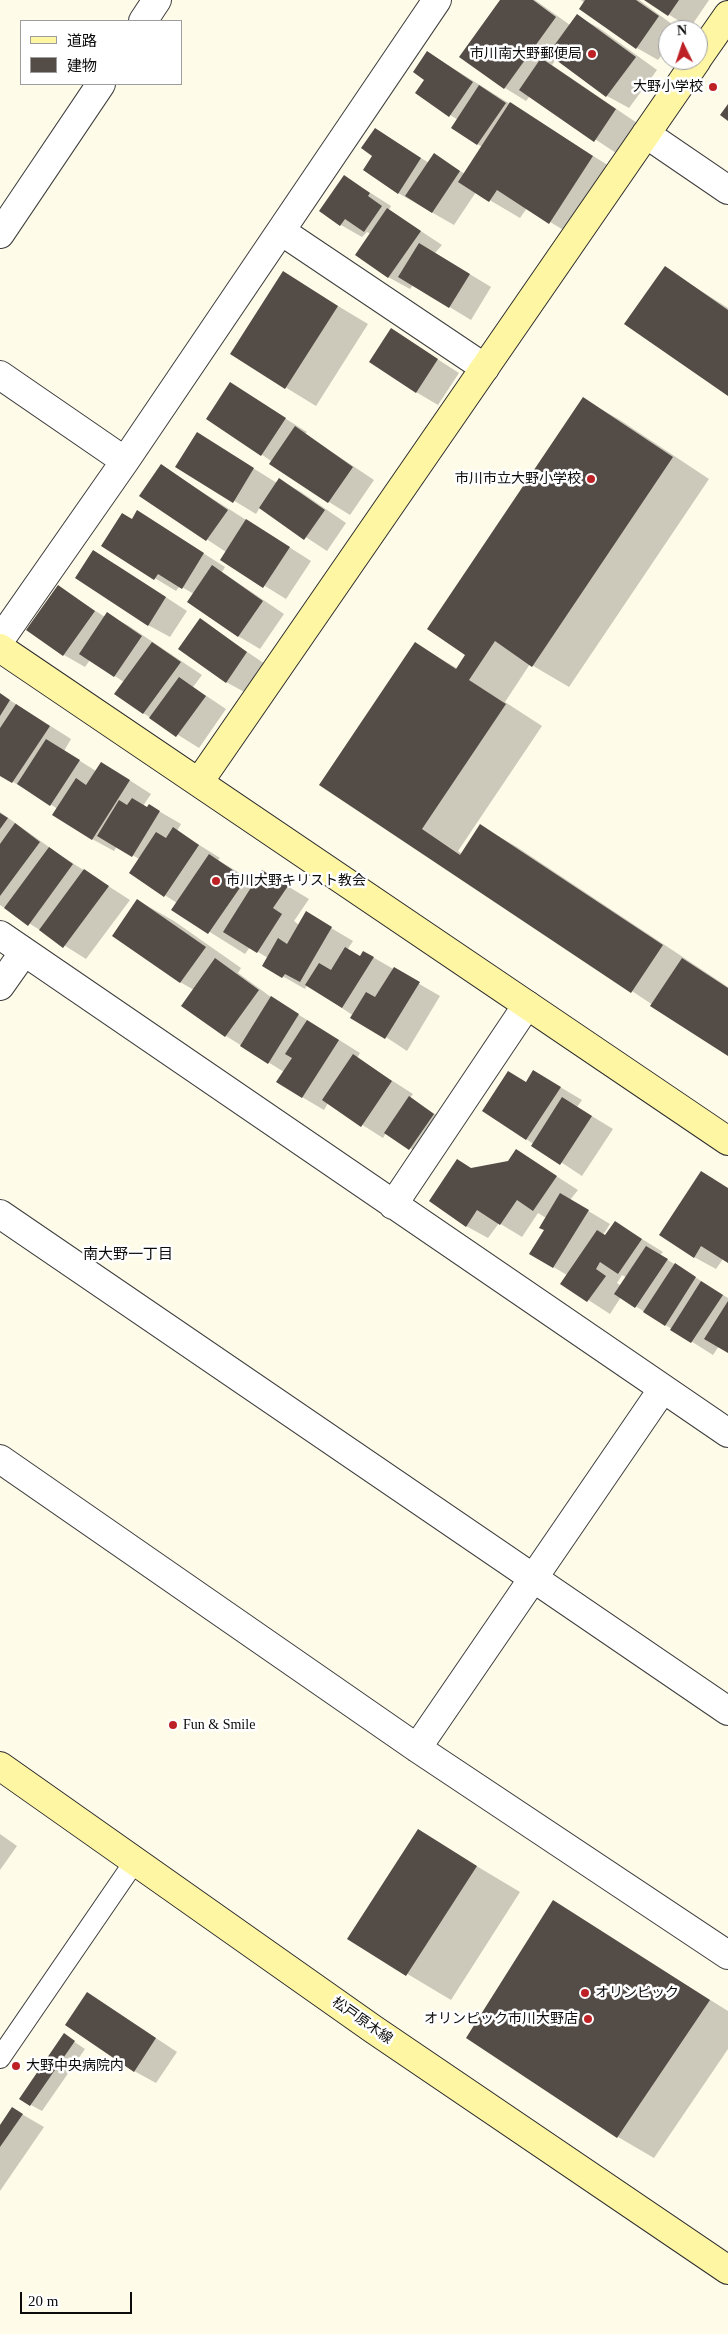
<!DOCTYPE html>
<meta charset="utf-8">
<style>
body{margin:0}
#map{position:relative;width:728px;height:2334px;overflow:hidden;background:#fffbe9;font-family:"Times New Roman","Noto Sans JP",serif}
canvas{display:block}
.legend{position:absolute;left:20px;top:20px;width:162px;height:65px;box-sizing:border-box;background:#fff;border:1px solid #9d9d9d;margin:0;padding:6px 9px;list-style:none;font-size:15px;color:#0b0b0b}
.legend li{display:flex;align-items:center;gap:10px;height:25px}
.legend b{width:25px;border:1px solid #9d9d9d}
.north{position:absolute;left:658px;top:20px;width:50px;height:50px;box-sizing:border-box;background:#fff;border:1px solid #9d9d9d;border-radius:50%;rotate:356deg;font-size:14px;font-weight:700;line-height:20px;text-align:center;color:#0b0b0b}
.north::after{content:'';display:block;margin:auto;width:18px;height:22px;background:#bd2126;clip-path:polygon(50% 0,100% 100%,50% 72%,0 100%)}
.scale{position:absolute;left:20px;top:2292px;width:112px;height:22px;box-sizing:border-box;border:2px solid #0b0b0b;border-top:0;padding-left:6px;font-size:15px;line-height:18px;white-space:nowrap;color:#0b0b0b;-webkit-text-stroke:4px #fff;paint-order:stroke}
</style>
<div id="map">
<canvas width="728" height="2334"></canvas>
<ul class="legend">
<li><b style="height:6px;background:#fff6a4"></b>道路</li>
<li><b style="height:14px;background:#544c47"></b>建物</li>
</ul>
<div class="north">N</div>
<div class="scale">20 m</div>
</div>
<script>
const c = document.querySelector('canvas').getContext('2d');
c.lineJoin = 'round';
function fill(path, color) { c.fillStyle = color; c.fill(path, 'evenodd'); }
function strokePath(path, color, width, dash) { c.strokeStyle = color; c.lineWidth = width; c.lineCap = dash ? 'butt' : 'round'; c.setLineDash(dash || []); c.stroke(path); }
function write(font, color, halo, rows, align = 'center') {
  c.font = font + ' "Times New Roman","Noto Sans JP",serif'; c.lineWidth = 5; c.setLineDash([]); c.textBaseline = 'middle'; c.strokeStyle = halo; c.fillStyle = color; for (const [text, x, y, turn = 0] of rows) {
    c.save(); c.translate(x, y); c.rotate((+turn || 0) * Math.PI / 180); c.textAlign = isNaN(turn) ? turn : align; if (halo) c.strokeText(text, 0, 0); c.fillText(text, 0, 0); c.restore();
  }
}
const shadow = new Path2D(`
 M 502,0 L 535,0 L 570,25 L 577,16 L 599,28 L 657,70 L 629,108 L 607,96 L 556,59 L 552,65 L 637,123 L 616,153 L 530,96 L 526,101 L 505,88 L 461,56 Z
 M 581,0 L 639,0 L 680,30 L 668,30 L 668,47 L 658,60 L 637,48 Z
 M 646,0 L 709,0 L 690,28 Z
 M 427,52 L 622,174 L 580,240 L 527,208 L 520,218 L 476,192 L 454,225 L 398,193 L 374,156 L 375,129 L 429,163 L 434,155 L 465,174 L 482,147 L 453,128 L 458,120 L 416,93 L 426,79 Z
 M 344,176 L 391,206 L 389,210 L 442,245 L 435,253 L 491,287 L 471,320 L 413,285 L 410,289 L 388,277 L 371,234 L 367,232 L 362,237 L 341,225 Z
 M 665,268 L 728,308 L 728,395 Z
 M 283,273 L 368,324 L 316,406 L 231,354 Z
 M 392,330 L 459,373 L 438,405 L 416,392 Z
 M 230,384 L 307,432 L 305,434 L 374,480 L 350,515 L 329,502 L 261,454 Z
 M 583,399 L 620,420 L 709,479 L 569,687 L 530,664 L 505,702 L 542,726 L 458,851 L 462,854 L 481,826 L 517,847 L 728,987 L 728,1055 L 321,784 L 416,644 L 458,669 L 467,655 Z
 M 219,447 L 277,483 L 280,480 L 301,492 L 346,523 L 327,551 L 260,507 L 256,514 L 177,466 Z
 M 161,466 L 311,561 L 286,599 L 221,559 L 226,552 L 141,496 Z
 M 133,520 L 159,525 L 225,567 L 222,572 L 284,614 L 260,649 L 238,636 L 194,594 L 180,586 L 176,591 L 102,546 Z
 M 115,564 L 187,611 L 170,637 L 148,625 Z
 M 58,587 L 105,617 L 107,614 L 129,626 L 202,675 L 193,687 L 226,709 L 199,748 L 143,713 L 124,682 L 90,660 L 85,667 L 64,655 Z
 M 200,620 L 268,666 L 248,694 L 226,682 Z
 M 0,694 L 71,739 L 64,751 L 96,771 L 123,776 L 151,794 L 143,806 L 148,809 L 150,806 L 181,824 L 177,831 L 220,858 L 218,860 L 256,883 L 284,884 L 309,899 L 294,921 L 299,925 L 306,913 L 353,941 L 347,950 L 360,958 L 364,952 L 440,996 L 407,1051 L 307,985 L 305,989 L 263,965 L 268,958 L 250,947 L 245,954 L 173,909 L 177,903 L 130,873 L 139,859 L 117,846 L 114,851 L 92,839 L 58,809 L 0,774 Z
 M 0,812 L 60,855 L 130,900 L 86,959 L 0,905 Z
 M 137,900 L 174,921 L 241,968 L 238,973 L 275,1000 L 360,1053 L 357,1058 L 413,1094 L 410,1098 L 455,1127 L 432,1162 L 386,1133 L 383,1138 L 328,1103 L 324,1110 L 302,1097 L 284,1072 L 226,1036 L 194,990 L 180,982 Z
 M 555,1084 L 582,1100 L 577,1107 L 613,1129 L 582,1176 L 526,1139 Z
 M 517,1151 L 578,1190 L 570,1200 L 610,1224 L 603,1235 L 606,1237 L 616,1223 L 663,1252 L 660,1255 L 728,1298 L 728,1352 L 719,1346 L 713,1355 L 621,1297 L 610,1314 L 562,1283 L 567,1275 L 531,1254 L 545,1230 L 546,1218 L 538,1213 L 522,1237 L 499,1223 L 488,1238 L 466,1226 L 472,1169 L 508,1163 ZM 622,1275 L 627,1278 L 621,1286 L 617,1283 Z
 M 728,1188 L 728,1262 L 723,1259 L 716,1269 L 694,1257 Z
 M 418,1831 L 520,1892 L 451,2000 L 349,1939 Z
 M 0,1834 L 17,1846 L 0,1870 Z
 M 553,1902 L 728,2011 L 728,2049 L 654,2158 L 618,2137 L 468,2038 Z
 M 88,1993 L 177,2052 L 156,2083 L 134,2071 Z
 M 64,2035 L 85,2049 L 42,2111 L 31,2105 Z
 M 13,2109 L 44,2127 L 0,2191 L 0,2127 Z`);
const building = new Path2D(`
 M 500,0 L 533,0 L 556,17 L 504,89 L 459,57 Z
 M 585,0 L 636,0 L 659,16 L 636,49 L 579,9 Z
 M 644,0 L 679,0 L 668,16 Z
 M 577,14 L 636,57 L 606,97 L 548,54 Z
 M 427,51 L 473,82 L 449,117 L 415,93 L 424,80 L 413,72 Z
 M 541,58 L 616,109 L 594,142 L 519,90 Z
 M 479,85 L 506,103 L 477,145 L 451,128 Z
 M 510,102 L 593,156 L 549,224 L 497,190 L 489,202 L 458,182 Z
 M 728,104 L 728,121 L 720,115 Z
 M 375,128 L 421,158 L 398,194 L 363,170 L 372,156 L 361,148 Z
 M 434,153 L 460,171 L 432,213 L 405,196 Z
 M 344,175 L 370,193 L 368,196 L 382,206 L 364,232 L 345,219 L 340,226 L 319,211 Z
 M 387,208 L 421,231 L 388,278 L 355,255 Z
 M 419,243 L 470,274 L 449,308 L 398,277 Z
 M 665,266 L 728,310 L 728,396 L 624,324 Z
 M 283,271 L 338,306 L 285,389 L 230,354 Z
 M 391,328 L 438,359 L 416,393 L 369,362 Z
 M 230,382 L 286,418 L 261,456 L 206,419 Z
 M 583,397 L 673,457 L 532,667 L 495,641 L 469,680 L 506,704 L 422,829 L 460,855 L 480,824 L 663,945 L 631,993 L 319,785 L 415,642 L 456,669 L 465,655 L 427,629 Z
 M 295,426 L 353,467 L 328,503 L 269,464 Z
 M 197,432 L 254,468 L 233,503 L 175,467 Z
 M 161,464 L 228,510 L 206,541 L 139,496 Z
 M 279,478 L 325,510 L 304,540 L 259,508 Z
 M 137,510 L 204,553 L 182,589 L 158,574 L 154,580 L 101,546 L 122,513 L 132,519 Z
 M 246,519 L 290,547 L 263,588 L 220,560 Z
 M 93,550 L 166,597 L 148,626 L 75,578 Z
 M 212,565 L 263,601 L 238,637 L 187,602 Z
 M 58,585 L 95,611 L 63,656 L 26,630 Z
 M 107,612 L 142,636 L 114,677 L 79,654 Z
 M 200,618 L 247,652 L 226,683 L 178,649 Z
 M 152,642 L 181,662 L 143,714 L 114,694 Z
 M 179,677 L 206,696 L 176,737 L 149,718 Z
 M 0,693 L 10,700 L 0,716 Z
 M 16,704 L 50,726 L 12,783 L 0,776 L 0,728 Z
 M 46,739 L 80,760 L 50,806 L 17,784 Z
 M 101,762 L 130,780 L 92,840 L 52,815 L 76,778 L 86,785 Z
 M 132,798 L 147,807 L 149,804 L 160,811 L 132,857 L 97,836 L 119,800 L 127,805 Z
 M 0,813 L 8,818 L 0,829 Z
 M 15,823 L 40,842 L 0,896 L 0,844 Z
 M 173,827 L 199,845 L 164,897 L 129,873 L 156,832 L 166,838 Z
 M 49,847 L 73,864 L 28,926 L 4,908 Z
 M 209,854 L 246,879 L 208,934 L 171,910 Z
 M 84,869 L 109,886 L 63,948 L 39,930 Z
 M 262,870 L 288,886 L 273,908 L 282,914 L 257,953 L 223,932 Z
 M 137,899 L 206,947 L 180,983 L 112,936 Z
 M 306,911 L 332,927 L 300,982 L 285,974 L 282,978 L 262,966 L 278,938 L 287,944 Z
 M 345,947 L 360,956 L 363,951 L 374,957 L 342,1008 L 305,985 L 319,963 L 331,970 Z
 M 215,958 L 259,990 L 225,1037 L 181,1006 Z
 M 682,958 L 728,988 L 728,1056 L 650,1006 Z
 M 394,967 L 420,982 L 385,1039 L 350,1018 L 366,992 L 375,997 Z
 M 271,996 L 299,1014 L 268,1064 L 240,1046 Z
 M 307,1020 L 339,1040 L 302,1098 L 276,1082 L 292,1058 L 285,1054 Z
 M 353,1054 L 392,1081 L 361,1127 L 322,1100 Z
 M 533,1070 L 561,1087 L 526,1140 L 482,1111 L 508,1071 L 526,1082 Z
 M 409,1096 L 434,1114 L 409,1150 L 384,1133 Z
 M 562,1097 L 592,1116 L 560,1165 L 531,1146 Z
 M 516,1149 L 557,1176 L 533,1211 L 517,1200 L 500,1225 L 477,1210 L 466,1227 L 429,1201 L 457,1159 L 471,1168 L 508,1161 Z
 M 701,1171 L 728,1188 L 728,1263 L 701,1246 L 694,1258 L 659,1235 Z
 M 560,1193 L 589,1210 L 553,1268 L 529,1254 L 544,1230 L 539,1228 Z
 M 615,1221 L 642,1239 L 618,1274 L 600,1262 L 596,1269 L 606,1276 L 587,1302 L 560,1284 L 597,1230 L 605,1235 Z
 M 646,1246 L 668,1259 L 635,1308 L 614,1294 Z
 M 675,1263 L 696,1277 L 665,1326 L 643,1312 Z
 M 701,1281 L 723,1295 L 691,1343 L 670,1330 Z
 M 728,1301 L 728,1353 L 704,1339 Z
 M 418,1829 L 477,1866 L 406,1976 L 347,1939 Z
 M 553,1900 L 710,2000 L 617,2138 L 466,2038 Z
 M 87,1992 L 156,2038 L 134,2072 L 65,2025 Z
 M 64,2033 L 75,2041 L 30,2106 L 19,2099 Z
 M 12,2107 L 23,2114 L 0,2147 L 0,2125 Z`);
const lane = new Path2D(`
 M 0,2058 L 135,1861`);
const street = new Path2D(`
 M 143,21 L 157,0
 M 646,134 L 728,190
 M 281,231 L 485,368
 M 0,234 L 101,84
 M 0,375 L 125,461
 M 0,640 L 125,461 L 437,0
 M 0,935 L 728,1433
 M 0,986 L 24,952
 M 393,1205 L 527,1005
 M 0,1214 L 728,1711
 M 0,1459 L 417,1748 L 728,1955
 M 417,1748 L 662,1390`);
const secondary = new Path2D(`
 M 698,58 L 728,15
 M 0,648 L 728,1141
 M 199,782 L 697,60
 M 0,1766 L 373,2029 L 728,2270`);
const markers = [
 [592,54,5,"#bd2126"],
 [713,87,5,"#bd2126"],
 [591,479,5,"#bd2126"],
 [216,881,5,"#bd2126"],
 [173,1725,5,"#bd2126"],
 [585,1993,5,"#bd2126"],
 [588,2019,5,"#bd2126"],
 [16,2066,5,"#bd2126"]
];
const poiNames = [
 ["市川南大野郵便局",582,54],
 ["大野小学校",703,87],
 ["市川市立大野小学校",581,479],
 ["市川大野キリスト教会",226,881,"left"],
 ["Fun & Smile",183,1725,"left"],
 ["オリンピック",595,1993,"left"],
 ["オリンピック市川大野店",578,2019],
 ["大野中央病院内",26,2066,"left"]
];
const streetNames = [
 ["松戸原木線",362,2021,35]
];
const neighbourhoodNames = [
 ["南大野一丁目",128,1255]
];
fill(shadow, '#0003');
fill(building, '#544c47');
strokePath(lane, '#3e3e3e', 22);
strokePath(street, '#3e3e3e', 30);
strokePath(secondary, '#2d2d2d', 30);
strokePath(lane, '#fff', 20);
strokePath(street, '#fff', 28);
strokePath(secondary, '#fff6a4', 28);
for (const [x, y, r, color] of markers) { const dot = new Path2D(); dot.arc(x, y, r, 0, 2 * Math.PI); c.fillStyle = color; c.fill(dot); strokePath(dot, '#fff', 2); }
write('14px', '#0b0b0b', '#fff', poiNames, 'right');
write('14px', '#0b0b0b', '#fff', streetNames);
write('15px', '#0b0b0b', '#fff', neighbourhoodNames);
</script>
